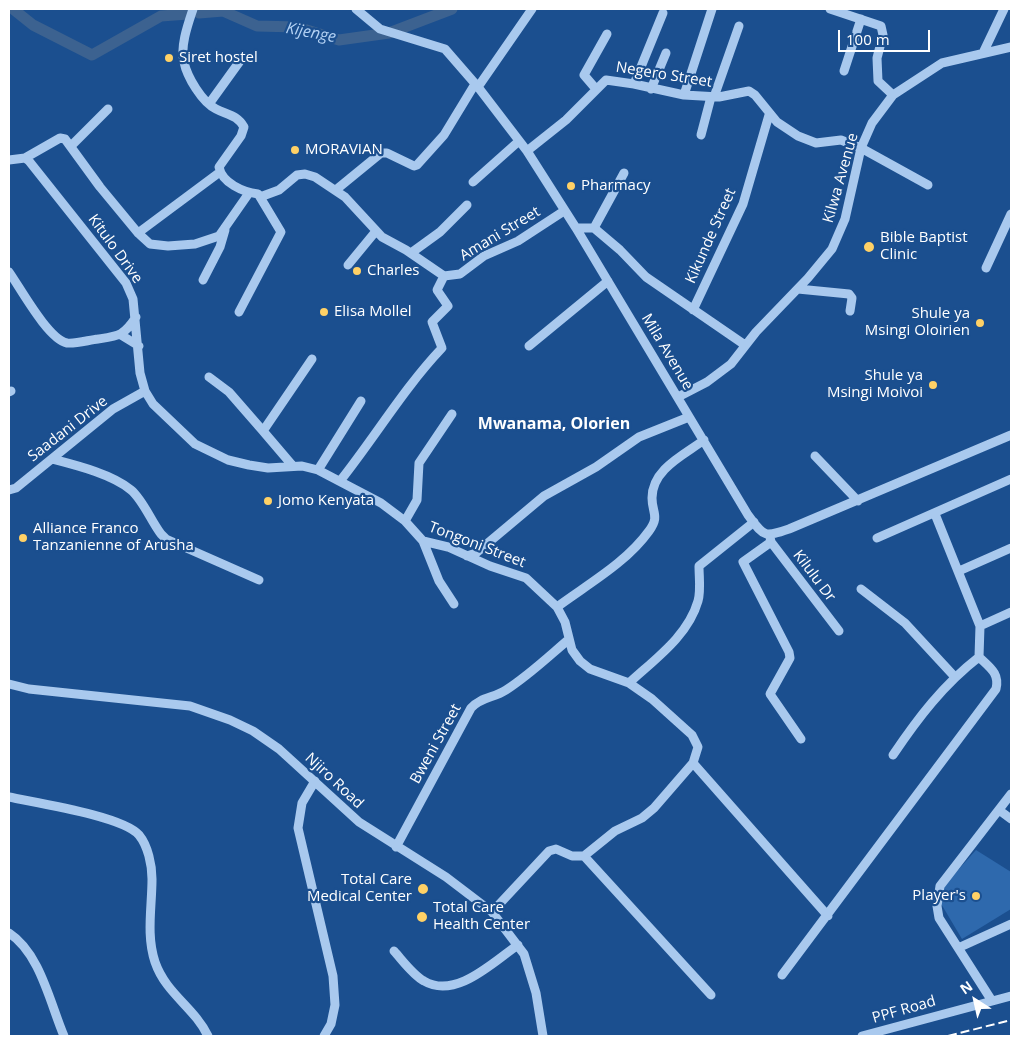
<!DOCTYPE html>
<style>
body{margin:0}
#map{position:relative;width:1020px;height:1045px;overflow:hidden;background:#1b4f8f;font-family:"Open Sans",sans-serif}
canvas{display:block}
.frame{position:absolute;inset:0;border:10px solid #fff;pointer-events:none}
.north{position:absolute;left:950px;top:975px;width:50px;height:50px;-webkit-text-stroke:4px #1b4f8f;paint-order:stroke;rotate:325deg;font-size:14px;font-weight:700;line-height:20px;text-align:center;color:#fff}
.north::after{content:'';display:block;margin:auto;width:18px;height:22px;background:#fff;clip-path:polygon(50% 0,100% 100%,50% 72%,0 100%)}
.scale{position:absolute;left:838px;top:30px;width:92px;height:22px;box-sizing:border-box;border:2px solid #fff;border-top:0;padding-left:6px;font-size:15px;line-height:18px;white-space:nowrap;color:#fff;-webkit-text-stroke:4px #1b4f8f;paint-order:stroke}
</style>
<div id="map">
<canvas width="1020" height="1045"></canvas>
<div class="frame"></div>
<div class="north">N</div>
<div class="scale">100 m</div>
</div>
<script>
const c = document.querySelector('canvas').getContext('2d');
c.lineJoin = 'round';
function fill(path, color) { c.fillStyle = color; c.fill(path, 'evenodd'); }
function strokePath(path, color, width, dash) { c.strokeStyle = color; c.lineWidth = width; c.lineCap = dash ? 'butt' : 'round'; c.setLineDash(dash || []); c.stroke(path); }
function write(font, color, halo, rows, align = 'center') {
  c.font = font + ' "Open Sans",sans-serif'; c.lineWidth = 4.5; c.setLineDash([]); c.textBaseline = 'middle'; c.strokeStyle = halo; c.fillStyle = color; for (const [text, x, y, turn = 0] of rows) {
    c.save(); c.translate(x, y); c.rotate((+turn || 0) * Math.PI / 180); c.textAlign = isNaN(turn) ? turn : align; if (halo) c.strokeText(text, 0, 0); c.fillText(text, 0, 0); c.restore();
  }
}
const green = new Path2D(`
 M 976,850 L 1011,872 L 1011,909 L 962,939 L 940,902 L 940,890 Z`);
const river = new Path2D(`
 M 13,9 L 33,25 L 92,55 L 161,16 L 188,14
 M 199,13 L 223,11 L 257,26 L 297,27 L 339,40 L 389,33 L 452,9`);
const minor = new Path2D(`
 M 193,9 C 188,24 180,46 184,62 C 187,77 202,102 216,109 C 228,115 237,115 244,127 L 241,136 L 219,167 C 222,183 243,192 258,194 L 260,197 L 279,190 L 297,175 L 305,174 L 315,177 L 345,197 L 382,237 L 406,250 L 444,276 L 460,274 L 484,256 L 518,241 L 564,211
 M 356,9 L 380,29 L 445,49 L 478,87 L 527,151 L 576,228 L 748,515 C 764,536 763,538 789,529 L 1011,435
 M 830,9 L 881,26 L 883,35 L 877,58 L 878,81 L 893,95
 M 983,53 L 1004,9
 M 844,71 L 861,19
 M 634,84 L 663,13
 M 478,87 L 532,9
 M 596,89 L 584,75 L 607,34
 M 651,89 L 666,53
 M 684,95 L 712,9
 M 714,97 L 739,26
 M 209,104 L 240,61
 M 701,135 L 711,97
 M 71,146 L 108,109
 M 527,151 L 566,120 L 606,80 L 634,84 L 684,95 L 719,97 L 749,91 L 755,95 L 777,122 L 798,136 L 816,143 L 841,140 L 861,148 L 928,185
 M 25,158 L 60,138 L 65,139 L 100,187 L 138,233 L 150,244 L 168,246 L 195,244 L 219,236 L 249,193
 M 9,160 L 25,158 L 29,161 L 126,283 L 133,299 L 140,373 L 145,391 L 153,404 L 195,444 L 228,460 L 249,465 L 268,468 L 302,466 L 318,470 L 381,503 L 405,521 L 423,541 L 448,547 L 490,566 L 526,578 L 557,607 L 565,622 L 572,650 L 580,661 L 590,669 L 629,683 L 652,699 L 692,735 L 698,747 L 693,763 L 654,808 L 642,818 L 615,831 L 584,856 L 572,856 L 556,849 L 549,851 L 492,912
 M 473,182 L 519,141
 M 337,189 L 381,153 L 387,153 L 414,166 L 417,165 L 444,135 L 475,84
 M 576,228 L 594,228 L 620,250 L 646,277 L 745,345
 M 594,228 L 624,173
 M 138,233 L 220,172
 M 411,253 L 440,232 L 467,205
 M 348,265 L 376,231
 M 986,268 L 1011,214
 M 9,272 C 21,289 48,339 67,343 C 76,344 89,340 98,339 C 118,336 124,336 136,317
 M 203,280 L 220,247 L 225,230
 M 798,289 L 849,294 L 852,298 L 850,311
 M 693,310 L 743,204 L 769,115
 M 239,312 L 281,232 L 260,197
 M 121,335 L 139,346
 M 529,346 L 608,281
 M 209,377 L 229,392 L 263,431
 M 9,392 L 11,391
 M 678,397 L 707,382 L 731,364 L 756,332 L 808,278 L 832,249 L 845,219 L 861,148 L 872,123 L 893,95 L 942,63 L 1011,47
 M 815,456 L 858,501
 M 52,459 C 75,465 112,474 131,490 C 143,500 151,521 161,534 L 166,539 L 259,580
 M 292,465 L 263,431 L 312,359
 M 318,470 L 361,401
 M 340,481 C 375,437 404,388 442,348 L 432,322 L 448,306 L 437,290 L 444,276
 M 9,490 L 16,488 L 113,409 L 145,391
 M 405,521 L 417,500 L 419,463 L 452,414
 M 770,537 L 771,542 L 839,631
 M 877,538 L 1011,479
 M 423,541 L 439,581 L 454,604
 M 771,542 L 743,562 L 789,652 L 790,658 L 770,694 L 801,739
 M 467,556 L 476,553 L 544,496 L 596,467 L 639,437 L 689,417
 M 959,571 L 1011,548
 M 861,589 L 905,623 L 954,676
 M 557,607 C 588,584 626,563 649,531 C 660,516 652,513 652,498 C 652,469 684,455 704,440
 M 980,626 L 1011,612
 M 629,683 C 655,659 688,636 698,601 C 701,591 699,577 699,566 L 754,522
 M 9,684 L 29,689 L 190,706 L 230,720 L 253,731 L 279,749 L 359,822 L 446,877 L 492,912 L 524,954 L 536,993 L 543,1036
 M 893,755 C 918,718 943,685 979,657
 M 693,763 L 828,916
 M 315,781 L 302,803 L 298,828 L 333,976 L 335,1005 L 331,1024 L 324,1036
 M 9,797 C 37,803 123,816 139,835 C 148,846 152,865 152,879 C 152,907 146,935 155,962 C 166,994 194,1007 208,1036
 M 999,810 L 1011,819
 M 396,847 L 471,708 C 481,697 494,698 506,690 C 528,676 548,657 568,640
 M 584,856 L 711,995
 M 9,933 C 40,953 50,1003 64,1036
 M 958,948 L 1011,924
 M 394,951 C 403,961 413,975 424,981 C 456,1000 494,961 518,945
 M 782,975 L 996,689 C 1000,673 989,667 979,657 L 980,626 L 935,514
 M 992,1001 L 939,918 L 937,906 L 940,886 L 1011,794
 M 862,1036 L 1011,996`);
const rail = new Path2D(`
 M 948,1036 L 1011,1020`);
const markers = [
 [169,58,5,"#ffd166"],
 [295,150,5,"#ffd166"],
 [571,186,5,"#ffd166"],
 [869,247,6,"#ffd166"],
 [357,271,5,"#ffd166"],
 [324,312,5,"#ffd166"],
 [980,323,5,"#ffd166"],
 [933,385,5,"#ffd166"],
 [268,501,5,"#ffd166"],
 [23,538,5,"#ffd166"],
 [423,889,6,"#ffd166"],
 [976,896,5,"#ffd166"],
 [422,917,6,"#ffd166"]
];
const poiNames = [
 ["Siret hostel",179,58],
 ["MORAVIAN",305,150],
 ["Pharmacy",581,186],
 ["Bible Baptist",880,238],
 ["Clinic",880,255],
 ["Charles",367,271],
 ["Elisa Mollel",334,312],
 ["Shule ya",970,314,"right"],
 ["Msingi Oloirien",970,331,"right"],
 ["Shule ya",923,376,"right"],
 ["Msingi Moivoi",923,393,"right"],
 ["Jomo Kenyata",278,501],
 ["Alliance Franco",33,529],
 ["Tanzanienne of Arusha",33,546],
 ["Total Care",412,880,"right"],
 ["Medical Center",412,897,"right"],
 ["Player's",966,896,"right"],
 ["Total Care",433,908],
 ["Health Center",433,925]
];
const streetNames = [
 ["Negero Street",664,75,9],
 ["Kilwa Avenue",841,178,-74],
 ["Amani Street",500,234,-31],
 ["Kikunde Street",711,236,-66],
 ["Kitulo Drive",115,249,54],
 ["Mila Avenue",667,352,59],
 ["Saadani Drive",68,429,-38],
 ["Tongoni Street",477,545,21],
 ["Kilulu Dr",814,576,53],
 ["Bweni Street",436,744,-61],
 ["Njiro Road",334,781,43],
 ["PPF Road",904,1010,-16]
];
const waterNames = [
 ["Kijenge",311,33,11]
];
const neighbourhoodNames = [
 ["Mwanama, Olorien",554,424]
];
fill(green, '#2e69ad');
strokePath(river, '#3c6290', 11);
strokePath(minor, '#a9c9ee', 9);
strokePath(rail, '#fff', 2, [9, 4]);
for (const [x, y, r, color] of markers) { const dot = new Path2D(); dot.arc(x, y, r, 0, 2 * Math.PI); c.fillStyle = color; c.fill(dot); strokePath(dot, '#1b4f8f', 2); }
write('15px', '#fff', '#1b4f8f', poiNames, 'left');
write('15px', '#fff', '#1b4f8f', streetNames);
write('italic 16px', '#b5d3f5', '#1b4f8f', waterNames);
write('bold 16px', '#fff', '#1b4f8f', neighbourhoodNames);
</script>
